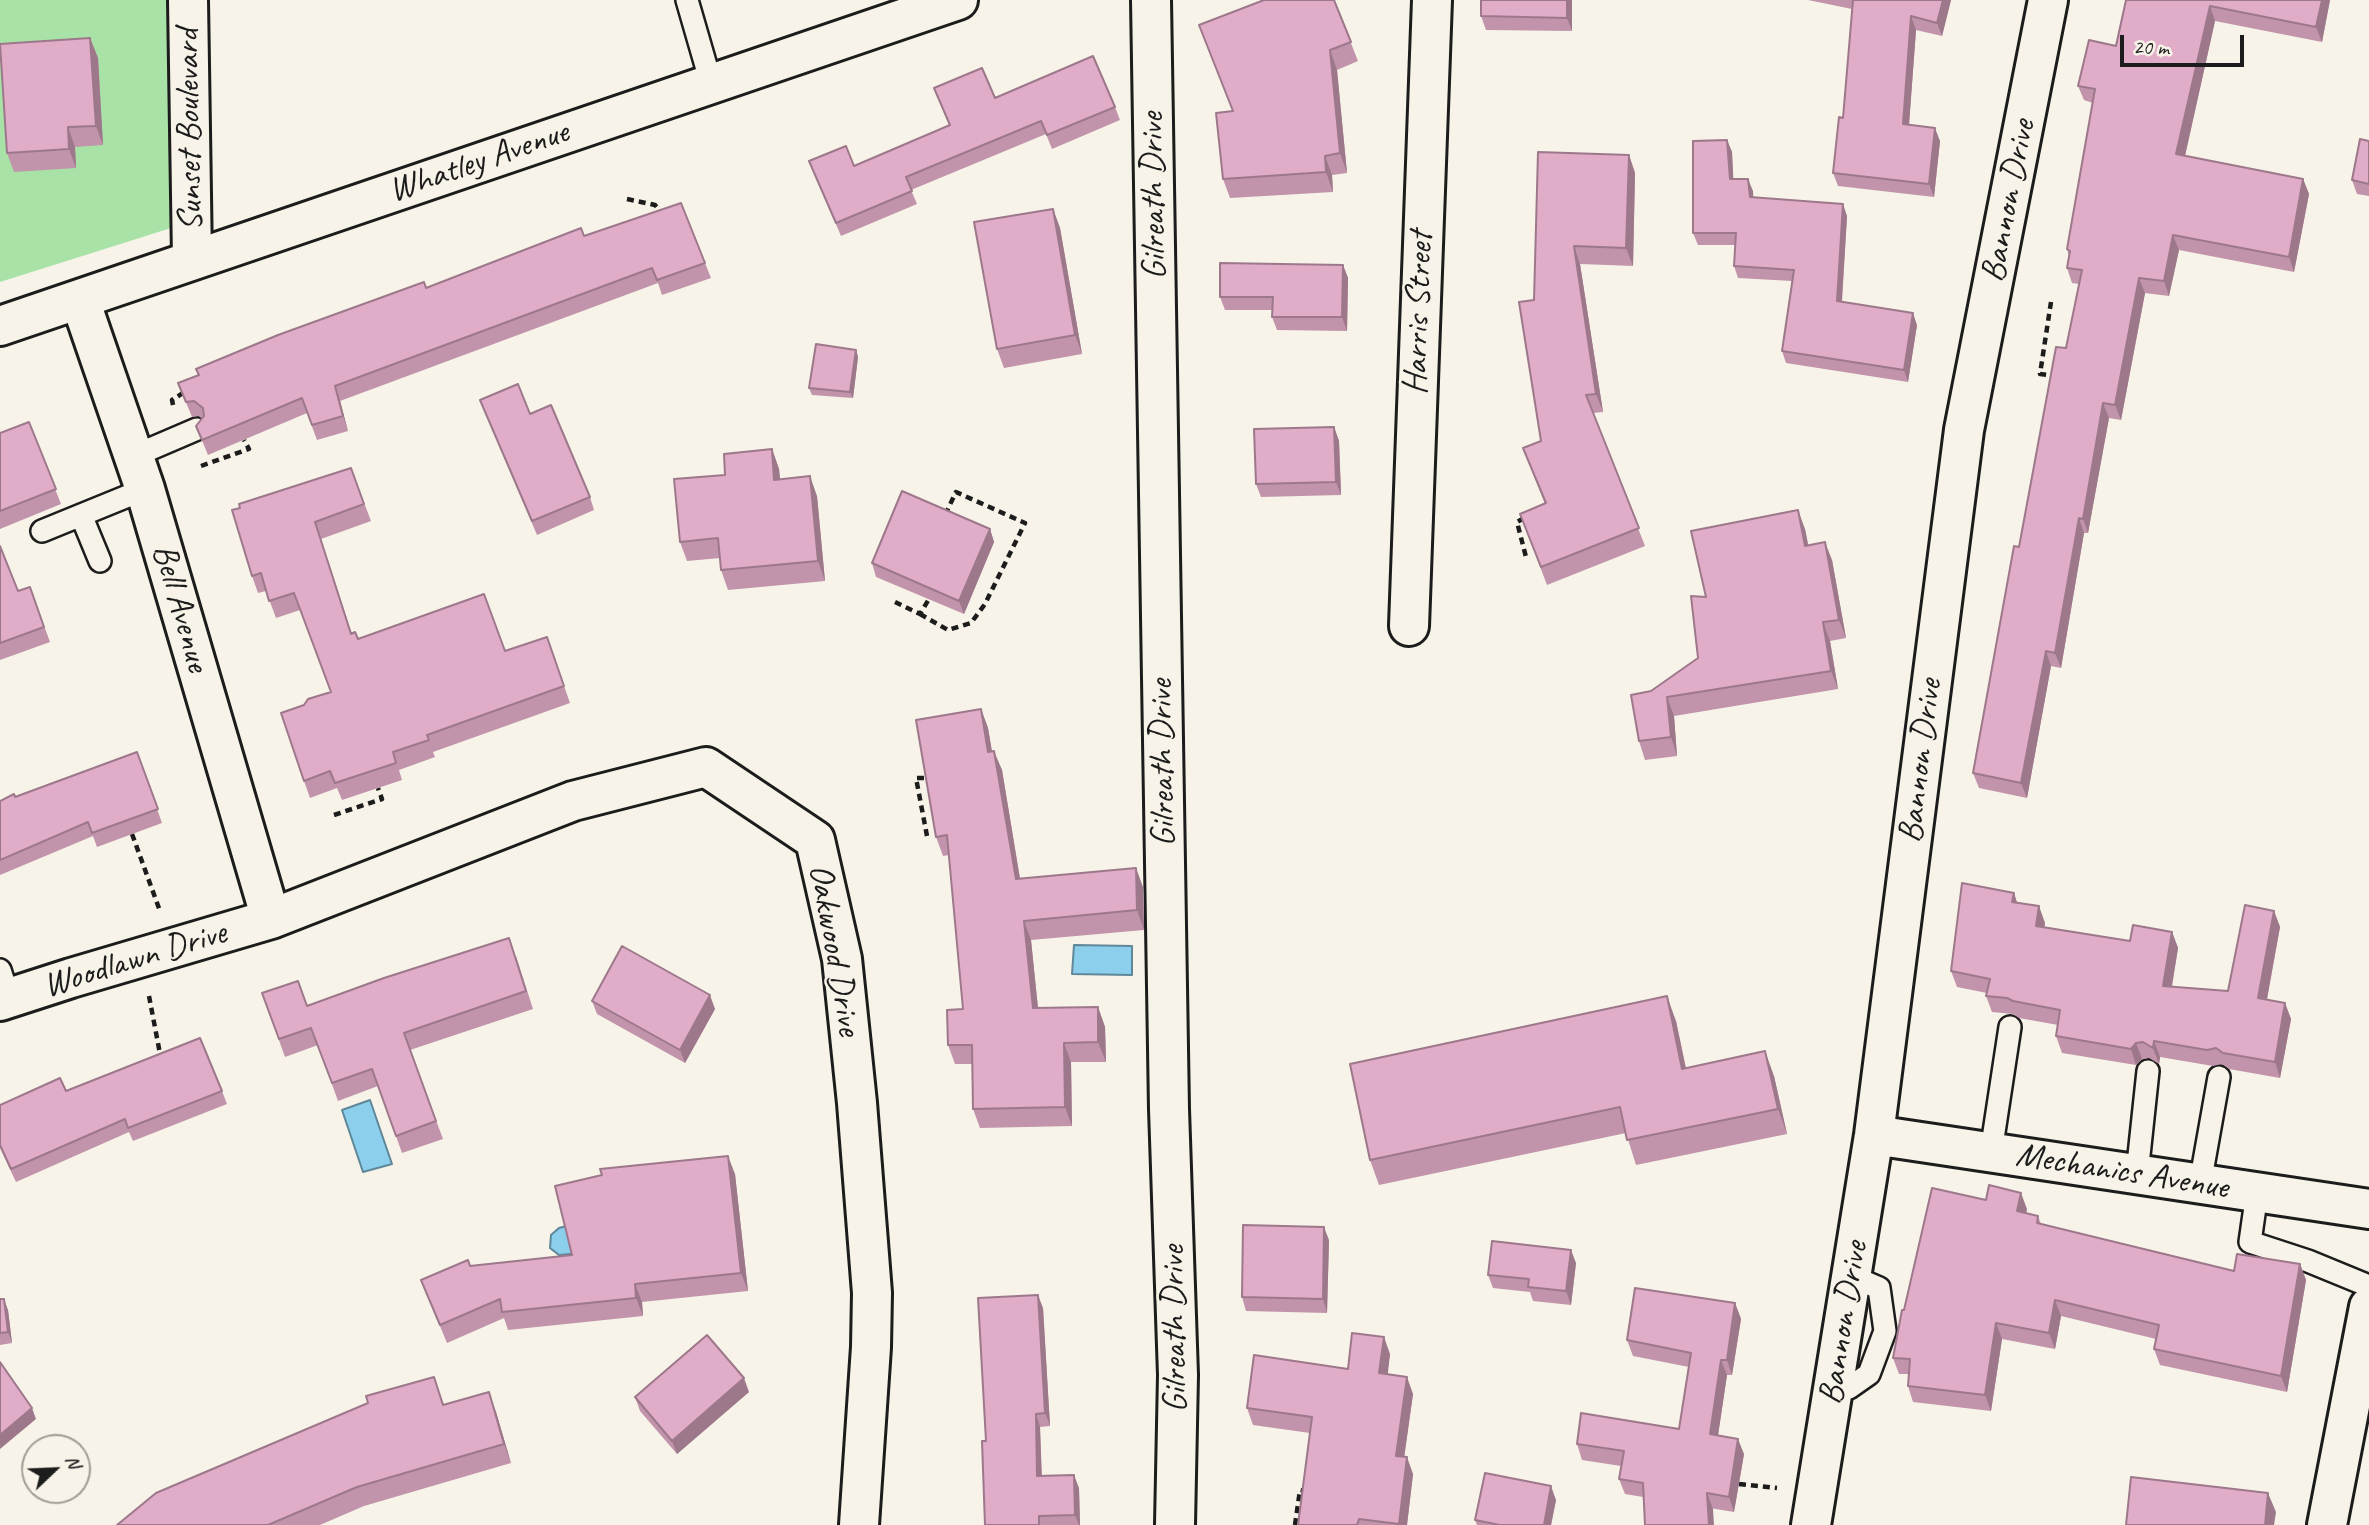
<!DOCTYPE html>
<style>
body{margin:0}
#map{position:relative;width:2369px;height:1525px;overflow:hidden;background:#f7f3e8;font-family:Caveat,sans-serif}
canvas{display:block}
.north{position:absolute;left:21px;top:1434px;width:70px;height:70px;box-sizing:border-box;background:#f7f3e8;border:2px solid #9f9d96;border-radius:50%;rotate:67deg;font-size:19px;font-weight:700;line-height:28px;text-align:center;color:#1c1c1c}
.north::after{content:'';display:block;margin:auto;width:24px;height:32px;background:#1c1c1c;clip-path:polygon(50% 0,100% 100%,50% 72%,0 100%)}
.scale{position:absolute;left:2120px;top:35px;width:124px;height:32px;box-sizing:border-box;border:4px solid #1c1c1c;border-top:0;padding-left:9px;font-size:21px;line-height:24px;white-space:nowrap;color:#1c1c1c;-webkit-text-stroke:5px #f7f3e8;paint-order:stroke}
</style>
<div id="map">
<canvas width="2369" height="1525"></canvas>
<div class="north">N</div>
<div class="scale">20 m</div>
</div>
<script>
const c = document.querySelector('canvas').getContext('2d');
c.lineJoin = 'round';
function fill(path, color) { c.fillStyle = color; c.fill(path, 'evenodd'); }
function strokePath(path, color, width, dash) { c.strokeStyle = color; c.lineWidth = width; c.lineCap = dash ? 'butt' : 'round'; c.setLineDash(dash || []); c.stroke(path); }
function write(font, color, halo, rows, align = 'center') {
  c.font = font + ' Caveat,sans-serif'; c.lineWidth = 5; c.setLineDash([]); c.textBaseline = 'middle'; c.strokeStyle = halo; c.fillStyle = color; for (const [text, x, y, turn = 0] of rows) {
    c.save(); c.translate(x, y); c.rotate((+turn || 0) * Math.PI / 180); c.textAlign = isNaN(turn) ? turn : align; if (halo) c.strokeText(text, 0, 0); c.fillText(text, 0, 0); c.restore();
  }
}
const green = new Path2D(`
 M 0,0 L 168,0 L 171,228 L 0,282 Z`);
const water = new Path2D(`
 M 1074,945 L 1132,946 L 1132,975 L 1072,974 Z
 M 370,1100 L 392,1164 L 363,1172 L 342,1110 Z
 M 585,1221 L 583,1253 L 559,1255 L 550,1248 L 551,1235 L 559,1228 Z`);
const path = new Path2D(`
 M 627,199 L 655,205 L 663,215
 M 2051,302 L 2040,374 L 2056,376
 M 173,405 L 172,400 L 186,391
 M 201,466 L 249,449 L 244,440
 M 1524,518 L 1517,522 L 1526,557
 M 895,602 L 920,614 L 929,599
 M 920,614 L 948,630 L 971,623 L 985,604 L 1025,523 L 956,492 L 946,513
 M 334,815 L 382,799 L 378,788
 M 132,834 L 160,911
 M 927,836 L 916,778 L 929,778
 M 149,996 L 161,1059
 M 1739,1484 L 1777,1488
 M 1295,1525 L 1300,1490 L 1306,1491`);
const lane = new Path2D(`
 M 687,0 L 711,83
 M 134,456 L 197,429
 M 81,515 L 100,561
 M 42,531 L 145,489
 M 0,970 L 9,998
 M 1991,1152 L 2010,1027
 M 2137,1174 L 2148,1071
 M 2200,1184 L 2219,1077
 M 2257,1193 L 2250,1242 L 2308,1261 L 2369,1286
 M 1834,1387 L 1849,1388 L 1869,1374 L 1885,1331 L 1879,1288 L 1851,1276`);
const street = new Path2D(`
 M 188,0 L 192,259
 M 1151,0 L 1169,1109 L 1178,1375 L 1175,1525
 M 80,300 L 145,489 L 271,919
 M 1409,626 L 1432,0
 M 0,1001 L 71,978 L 271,919 L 573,801 L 706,767 L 815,840 L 842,959 L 857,1103 L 872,1293 L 871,1347 L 859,1525
 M 1874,1135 L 2369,1209
 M 1811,1525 L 1874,1135 L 1964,430 L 2048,0
 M 2327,1525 L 2369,1307`);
const secondary = new Path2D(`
 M 0,326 L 958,0`);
const wall = new Path2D(`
 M 1334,0 L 1358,61 L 1337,70 L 1347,173 L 1332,175 L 1333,192 L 1230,198 L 1223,179 L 1232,111 Z
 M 1481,0 L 1572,0 L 1572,31 L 1486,30 L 1481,16 Z
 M 1808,0 L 1951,0 L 1942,36 L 1916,30 L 1909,125 L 1940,141 L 1934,197 L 1838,186 L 1833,173 L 1843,118 L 1852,9 Z
 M 2126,0 L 2330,0 L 2322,42 L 2215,21 L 2185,156 L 2303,179 L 2309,194 L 2294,272 L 2179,250 L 2169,296 L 2145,293 L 2121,420 L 2109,418 L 2088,533 L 2084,533 L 2061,668 L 2051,666 L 2027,798 L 1979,788 L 1973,773 L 2019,547 L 2066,348 L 2079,284 L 2072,283 L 2067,268 L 2069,256 L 2067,249 L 2093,103 L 2084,100 L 2078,86 L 2116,46 Z
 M 90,38 L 98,58 L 103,145 L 75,147 L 76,168 L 14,172 L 7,153 Z
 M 934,88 L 995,98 L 1115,107 L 1120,120 L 1052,149 L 1046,134 L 911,190 L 917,204 L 841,236 L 809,161 L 854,166 L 949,125 Z
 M 1727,140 L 1732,152 L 1733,179 L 1753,191 L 1753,197 L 1847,216 L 1842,302 L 1917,325 L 1908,382 L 1786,363 L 1782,351 L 1792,281 L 1738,278 L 1734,266 L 1735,245 L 1698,245 L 1693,233 Z
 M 2369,141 L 2369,196 L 2357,194 L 2352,180 Z
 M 1629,155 L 1635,173 L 1633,266 L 1580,264 L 1603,412 L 1593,413 L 1645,546 L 1547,585 L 1520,514 L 1545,504 L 1523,448 L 1541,441 L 1534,300 Z
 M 1053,209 L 1060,228 L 1082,354 L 1004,368 L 997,349 Z
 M 584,236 L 705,263 L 711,278 L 662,295 L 658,283 L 340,401 L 348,431 L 317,440 L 307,413 L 208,455 L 196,426 L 202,419 L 199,416 L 192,417 L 178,383 L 426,288 Z
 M 1343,265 L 1348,278 L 1347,331 L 1277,330 L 1272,317 L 1273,310 L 1225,310 L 1220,297 Z
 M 856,350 L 858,357 L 853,398 L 812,395 L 809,388 Z
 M 480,400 L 530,414 L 590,497 L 594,510 L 537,535 Z
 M 29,422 L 61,504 L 0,529 L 0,433 Z
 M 1334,427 L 1339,441 L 1341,495 L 1261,497 L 1256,484 Z
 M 772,449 L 779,469 L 780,479 L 817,496 L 825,581 L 728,590 L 721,570 L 720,558 L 687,561 L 680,542 L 725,475 Z
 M 351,468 L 371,521 L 321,539 L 352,634 L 358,639 L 505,651 L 547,637 L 570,703 L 433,752 L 435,757 L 399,770 L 402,780 L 342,800 L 337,788 L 310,798 L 304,781 L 304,705 L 331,692 L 300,610 L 276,618 L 266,591 L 258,593 L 252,576 Z
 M 990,529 L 994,542 L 964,614 L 876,577 L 872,563 Z
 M 1805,529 L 1808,545 L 1832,560 L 1846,638 L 1830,641 L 1838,689 L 1674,716 L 1677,756 L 1645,760 L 1639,741 L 1651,691 L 1698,658 L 1706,597 Z
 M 0,546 L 18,591 L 30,587 L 50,642 L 0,660 Z
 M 981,709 L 988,728 L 992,751 L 1002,770 L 1020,878 L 1143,887 L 1144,930 L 1031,940 L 1038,1008 L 1098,1007 L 1105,1027 L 1106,1062 L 1071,1062 L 1072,1126 L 980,1128 L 973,1109 L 973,1064 L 955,1064 L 948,1045 L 963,1009 L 949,855 L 943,856 L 936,837 Z
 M 137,752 L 162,823 L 97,847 L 93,836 L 0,875 L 0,801 L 15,797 Z
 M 2014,893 L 2017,903 L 2045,923 L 2044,928 L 2130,941 L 2172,932 L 2178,948 L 2172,987 L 2228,991 L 2274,911 L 2280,927 L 2267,1000 L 2285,1003 L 2291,1019 L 2280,1078 L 2229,1069 L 2222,1064 L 2213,1066 L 2160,1057 L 2159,1064 L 2149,1058 L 2142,1059 L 2136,1065 L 2062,1053 L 2056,1036 L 2058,1025 L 2019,1018 L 2013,1014 L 1992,1012 L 1986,996 L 1987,993 L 1957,987 L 1951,971 Z
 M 516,956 L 533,1009 L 410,1050 L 443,1139 L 402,1153 L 378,1086 L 338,1101 L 318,1045 L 285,1057 L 262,993 L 307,1006 Z
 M 592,1001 L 715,1009 L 685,1063 L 597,1014 Z
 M 1676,1021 L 1686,1068 L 1774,1076 L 1787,1134 L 1636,1165 L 1626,1133 L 1379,1185 L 1370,1160 Z
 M 66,1091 L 222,1091 L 227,1104 L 133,1141 L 129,1132 L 16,1182 L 0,1148 L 0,1105 Z
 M 735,1174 L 748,1291 L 642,1302 L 643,1316 L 508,1330 L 504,1318 L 447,1343 L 421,1280 L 470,1266 L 572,1255 Z
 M 2027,1209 L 2026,1213 L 2038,1216 L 2041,1224 L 2234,1271 L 2300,1264 L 2306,1280 L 2287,1392 L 2160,1365 L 2154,1349 L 2156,1339 L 2061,1316 L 2055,1349 L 2002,1339 L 1991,1411 L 1913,1402 L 1908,1386 L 1909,1374 L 1899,1374 L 1893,1358 L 1904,1310 Z
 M 1329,1240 L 1327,1313 L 1246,1311 L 1242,1297 Z
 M 1576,1263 L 1571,1305 L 1533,1301 L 1530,1292 L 1493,1288 L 1488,1275 Z
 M 0,1299 L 8,1310 L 12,1343 L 0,1345 Z
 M 1735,1303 L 1741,1319 L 1732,1375 L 1727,1375 L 1718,1435 L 1744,1454 L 1734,1512 L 1625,1494 L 1619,1479 L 1621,1466 L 1582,1460 L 1577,1444 L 1679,1429 L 1689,1367 L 1633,1356 L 1627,1340 Z
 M 1043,1308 L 1050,1426 L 1040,1427 L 1042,1476 L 1079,1488 L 1080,1525 L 985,1525 Z
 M 1390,1354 L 1387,1374 L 1413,1394 L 1404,1457 L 1413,1474 L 1407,1525 L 1298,1525 L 1310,1433 L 1253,1425 L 1247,1408 Z
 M 434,1377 L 444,1405 L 496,1412 L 511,1463 L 364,1506 L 320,1525 L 117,1525 Z
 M 749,1392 L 677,1454 L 640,1411 L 635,1397 Z
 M 1556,1500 L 1551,1525 L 1477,1525 L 1475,1520 Z`);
const shadedWall = new Path2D(`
 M 1567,0 L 1572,0 L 1572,31 L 1567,18 Z
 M 1943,0 L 1951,0 L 1942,36 L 1937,23 Z
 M 2322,0 L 2330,0 L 2322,42 L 2316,27 Z
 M 2210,6 L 2215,21 L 2182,169 L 2176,154 Z
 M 1911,16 L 1916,30 L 1908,138 L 1903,124 Z
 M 90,38 L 98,58 L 103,145 L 96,126 Z
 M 1330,50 L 1337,70 L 1347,173 L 1340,153 Z
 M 68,127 L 75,147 L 76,168 L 69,149 Z
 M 1935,128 L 1940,141 L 1934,197 L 1929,184 Z
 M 1727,140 L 1732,152 L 1734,192 L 1730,179 Z
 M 1629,155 L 1635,173 L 1633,266 L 1626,248 Z
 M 1325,156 L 1332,175 L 1333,192 L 1326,172 Z
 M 1748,179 L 1753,191 L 1754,209 L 1750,197 Z
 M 2303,179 L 2309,194 L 2294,272 L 2289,257 Z
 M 1843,204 L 1847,216 L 1841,313 L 1837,301 Z
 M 1053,209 L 1060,228 L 1082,354 L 1075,335 Z
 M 2173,235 L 2179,250 L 2169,296 L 2164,281 Z
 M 1574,246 L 1580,264 L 1603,412 L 1596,394 Z
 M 1343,265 L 1348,278 L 1347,331 L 1342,317 Z
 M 2139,278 L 2145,293 L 2121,420 L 2115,405 Z
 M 1913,313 L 1917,325 L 1908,382 L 1904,370 Z
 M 856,350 L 858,357 L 853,398 L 850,392 Z
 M 335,386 L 340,401 L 348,431 L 343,416 Z
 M 2103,403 L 2109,418 L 2088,533 L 2083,519 Z
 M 1334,427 L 1339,441 L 1341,495 L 1336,482 Z
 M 772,449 L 779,469 L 782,499 L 774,480 Z
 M 810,476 L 817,496 L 825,581 L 818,561 Z
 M 1798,510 L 1805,529 L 1812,564 L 1805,546 Z
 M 2079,518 L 2084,533 L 2061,668 L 2055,653 Z
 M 990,529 L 994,542 L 964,614 L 959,601 Z
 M 1825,542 L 1832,560 L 1846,638 L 1839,620 Z
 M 1823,622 L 1830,641 L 1838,689 L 1831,671 Z
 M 2046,651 L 2051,666 L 2027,798 L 2021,783 Z
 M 1667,697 L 1674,716 L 1677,756 L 1671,737 Z
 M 981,709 L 988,728 L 995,771 L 988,752 Z
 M 994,751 L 1002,770 L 1023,898 L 1016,879 Z
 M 1136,868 L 1143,887 L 1144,930 L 1137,910 Z
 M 2014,893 L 2019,909 L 2012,902 Z
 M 2039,906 L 2045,923 L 2042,942 L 2036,926 Z
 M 2274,911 L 2280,927 L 2264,1014 L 2258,998 Z
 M 1024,921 L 1031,940 L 1040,1028 L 1033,1008 Z
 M 2172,932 L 2178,948 L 2169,1002 L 2163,986 Z
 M 710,995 L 715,1009 L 685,1063 L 680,1050 Z
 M 1667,996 L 1676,1021 L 1691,1094 L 1682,1069 Z
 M 2285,1003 L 2291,1019 L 2280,1078 L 2275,1062 Z
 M 1098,1007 L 1105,1027 L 1106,1062 L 1098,1042 Z
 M 2154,1041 L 2160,1057 L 2159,1064 L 2153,1048 Z
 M 1064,1043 L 1071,1062 L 1072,1126 L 1065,1107 Z
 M 2136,1043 L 2142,1059 L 2136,1065 L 2131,1049 Z
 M 1765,1051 L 1774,1076 L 1787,1134 L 1778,1109 Z
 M 728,1156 L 735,1174 L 748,1291 L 741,1273 Z
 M 2021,1193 L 2027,1209 L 2023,1227 L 2017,1211 Z
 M 1324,1227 L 1329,1240 L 1327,1313 L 1323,1299 Z
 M 1571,1250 L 1576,1263 L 1571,1305 L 1566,1291 Z
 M 2300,1264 L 2306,1280 L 2287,1392 L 2281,1376 Z
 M 635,1284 L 642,1302 L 643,1316 L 636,1298 Z
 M 1038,1295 L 1043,1308 L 1050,1426 L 1045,1413 Z
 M 4,1299 L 8,1310 L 12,1343 L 8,1332 Z
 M 2055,1300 L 2061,1316 L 2055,1349 L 2049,1333 Z
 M 1735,1303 L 1741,1319 L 1732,1375 L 1727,1360 Z
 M 1996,1323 L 2002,1339 L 1991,1411 L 1985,1395 Z
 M 1384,1337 L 1390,1354 L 1386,1390 L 1379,1373 Z
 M 1721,1360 L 1727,1375 L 1716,1449 L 1710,1434 Z
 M 1407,1377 L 1413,1394 L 1402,1473 L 1396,1456 Z
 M 744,1378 L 749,1392 L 677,1454 L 672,1441 Z
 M 489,1392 L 496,1412 L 511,1463 L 504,1444 Z
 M 32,1408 L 36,1419 L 0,1449 L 0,1435 Z
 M 1036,1414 L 1040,1427 L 1042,1489 L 1037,1476 Z
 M 1738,1439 L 1744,1454 L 1734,1512 L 1729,1497 Z
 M 1407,1457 L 1413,1474 L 1407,1525 L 1399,1525 Z
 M 1074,1475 L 1079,1488 L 1080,1525 L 1079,1525 L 1075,1515 Z
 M 1551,1486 L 1556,1500 L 1551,1525 L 1544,1525 Z
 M 1707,1493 L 1713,1509 L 1714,1525 L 1709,1525 Z
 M 2268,1493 L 2276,1512 L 2274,1525 L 2265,1525 Z`);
const building = new Path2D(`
 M 1264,0 L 1334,0 L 1351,42 L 1330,50 L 1340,153 L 1325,156 L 1326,172 L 1223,179 L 1216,113 L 1233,111 L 1199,25 Z
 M 1481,0 L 1567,0 L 1567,18 L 1481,16 Z
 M 1853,0 L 1943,0 L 1937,23 L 1911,16 L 1903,124 L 1935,128 L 1929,184 L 1833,173 L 1839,117 L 1843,118 Z
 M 2126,0 L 2322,0 L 2316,27 L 2210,6 L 2176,154 L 2303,179 L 2289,257 L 2173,235 L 2164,281 L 2139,278 L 2115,405 L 2103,403 L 2083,519 L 2079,518 L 2055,653 L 2046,651 L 2021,783 L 1973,773 L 2014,546 L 2019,547 L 2056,347 L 2066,348 L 2082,270 L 2067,268 L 2070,251 L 2067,249 L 2095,89 L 2078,86 L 2089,40 L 2116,46 Z
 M 90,38 L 96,126 L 68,127 L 69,149 L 7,153 L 0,44 Z
 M 1093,56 L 1115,107 L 1047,135 L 1041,121 L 906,177 L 912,191 L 836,223 L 809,161 L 846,146 L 854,166 L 950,125 L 934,88 L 982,68 L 995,98 Z
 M 2360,139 L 2369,141 L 2369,184 L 2352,180 Z
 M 1727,140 L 1730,179 L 1748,179 L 1750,197 L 1843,204 L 1837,301 L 1913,313 L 1904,370 L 1782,351 L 1794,270 L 1734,266 L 1736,233 L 1693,233 L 1693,141 Z
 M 1538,152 L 1629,155 L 1626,248 L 1574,246 L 1596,394 L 1586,395 L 1639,528 L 1541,567 L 1520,514 L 1546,503 L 1523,448 L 1541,441 L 1519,302 L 1534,300 Z
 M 681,203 L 705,263 L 657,280 L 652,268 L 335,386 L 343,416 L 312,425 L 302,398 L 202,440 L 196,426 L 204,416 L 203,408 L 194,401 L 186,402 L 178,383 L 199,375 L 196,369 L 278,335 L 424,282 L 426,288 L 581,228 L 584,236 Z
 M 1053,209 L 1075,335 L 997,349 L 974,222 Z
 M 1220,263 L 1343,265 L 1342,317 L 1272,317 L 1273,297 L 1220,297 Z
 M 816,344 L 856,350 L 850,392 L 809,388 Z
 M 518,384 L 530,414 L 551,405 L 590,497 L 532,521 L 480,400 Z
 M 29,422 L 56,489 L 0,511 L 0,433 Z
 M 1334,427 L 1336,482 L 1256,484 L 1254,429 Z
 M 772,449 L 774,480 L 810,476 L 818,561 L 721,570 L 718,538 L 680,542 L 674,479 L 725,475 L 724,454 Z
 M 351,468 L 364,504 L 315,522 L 351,634 L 355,632 L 358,639 L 484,594 L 505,651 L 547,637 L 564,686 L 427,735 L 429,740 L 393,752 L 396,763 L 335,783 L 330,771 L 304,781 L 281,713 L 304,705 L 308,699 L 331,692 L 294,593 L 269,601 L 261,573 L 252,576 L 232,510 L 240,508 L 239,504 Z
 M 902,491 L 990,529 L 959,601 L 872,563 Z
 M 1798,510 L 1805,546 L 1825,542 L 1839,620 L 1823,622 L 1831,671 L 1667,697 L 1671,737 L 1639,741 L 1631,695 L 1651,691 L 1698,658 L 1691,596 L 1706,597 L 1691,531 Z
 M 0,546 L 18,591 L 30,587 L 44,627 L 0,643 Z
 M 981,709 L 988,752 L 994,751 L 1016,879 L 1136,868 L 1137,910 L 1024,921 L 1033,1008 L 1098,1007 L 1098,1042 L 1064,1043 L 1065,1107 L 973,1109 L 972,1045 L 948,1045 L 947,1010 L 963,1009 L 947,835 L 936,837 L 916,720 Z
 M 137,752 L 158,809 L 92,833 L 88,822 L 0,860 L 0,801 L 14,794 L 15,797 Z
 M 1962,883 L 2014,893 L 2012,902 L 2039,906 L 2036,926 L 2130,941 L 2133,925 L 2172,932 L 2163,986 L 2228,991 L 2245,905 L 2274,911 L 2258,998 L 2285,1003 L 2275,1062 L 2223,1053 L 2216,1048 L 2207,1050 L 2154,1041 L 2153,1048 L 2143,1042 L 2136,1043 L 2131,1049 L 2056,1036 L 2060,1010 L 2013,1001 L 2007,998 L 1986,996 L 1990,979 L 1951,971 Z
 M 509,938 L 526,991 L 404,1033 L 436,1121 L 396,1136 L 372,1069 L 332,1083 L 311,1028 L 279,1039 L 262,993 L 298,981 L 307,1006 L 384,978 Z
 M 622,946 L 710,995 L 680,1050 L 592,1001 Z
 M 1667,996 L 1682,1069 L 1765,1051 L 1778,1109 L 1627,1140 L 1620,1107 L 1370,1160 L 1350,1064 Z
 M 200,1038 L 222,1091 L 128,1128 L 125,1119 L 11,1169 L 0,1145 L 0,1105 L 60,1078 L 66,1091 Z
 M 728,1156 L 741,1273 L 635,1284 L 636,1298 L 502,1312 L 500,1299 L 440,1325 L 421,1280 L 468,1260 L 470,1266 L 572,1255 L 555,1186 L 602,1175 L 600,1169 Z
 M 1989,1185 L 2021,1193 L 2017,1211 L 2038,1216 L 2037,1223 L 2234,1271 L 2237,1254 L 2300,1264 L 2281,1376 L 2154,1349 L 2159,1325 L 2055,1300 L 2049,1333 L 1996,1323 L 1985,1395 L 1908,1386 L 1910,1359 L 1893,1358 L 1902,1310 L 1904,1310 L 1932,1188 L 1986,1200 Z
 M 1243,1225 L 1324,1227 L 1323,1299 L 1242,1297 Z
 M 1492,1241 L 1571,1250 L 1566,1291 L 1528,1287 L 1529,1279 L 1488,1275 Z
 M 1635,1288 L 1735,1303 L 1727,1360 L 1721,1360 L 1710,1434 L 1738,1439 L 1729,1497 L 1707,1493 L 1709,1525 L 1645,1525 L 1643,1483 L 1619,1479 L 1624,1451 L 1577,1444 L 1581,1413 L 1679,1429 L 1691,1353 L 1627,1340 Z
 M 1038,1295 L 1045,1413 L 1036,1414 L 1037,1476 L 1074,1475 L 1075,1515 L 1039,1516 L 1039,1525 L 985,1525 L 982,1441 L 986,1441 L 978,1298 Z
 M 0,1299 L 4,1299 L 8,1332 L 0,1333 Z
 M 1352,1333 L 1384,1337 L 1379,1373 L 1407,1377 L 1396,1456 L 1407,1457 L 1399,1524 L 1359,1519 L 1357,1525 L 1298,1525 L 1312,1417 L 1247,1408 L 1254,1355 L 1348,1369 Z
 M 707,1335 L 744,1378 L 672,1441 L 635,1397 Z
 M 0,1362 L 32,1408 L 0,1435 Z
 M 434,1377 L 443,1405 L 489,1392 L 504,1444 L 357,1487 L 268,1525 L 117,1525 L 156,1493 L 368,1403 L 366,1396 Z
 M 1485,1473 L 1551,1486 L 1544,1525 L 1500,1525 L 1475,1520 Z
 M 2131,1477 L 2268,1493 L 2265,1525 L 2126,1525 Z`);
const streetNames = [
 ["Sunset Boulevard",190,130,-91],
 ["Whatley Avenue",479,162,-19],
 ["Gilreath Drive",1154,196,-91],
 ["Bannon Drive",2009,201,-79],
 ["Harris Street",1419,313,-88],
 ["Bell Avenue",180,608,74],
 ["Bannon Drive",1921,761,-83],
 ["Gilreath Drive",1163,763,-91],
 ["Oakwood Drive",834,950,80],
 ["Woodlawn Drive",135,960,-17],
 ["Mechanics Avenue",2122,1172,9],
 ["Bannon Drive",1844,1323,-81],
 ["Gilreath Drive",1175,1329,-91]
];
fill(green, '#a8e2a7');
fill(water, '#8bcfec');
strokePath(water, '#5f8799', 2);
strokePath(lane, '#1c1c1c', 26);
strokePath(street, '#1c1c1c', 44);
strokePath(secondary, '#1c1c1c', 44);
strokePath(path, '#1c1c1c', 4.5, [7, 5]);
strokePath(lane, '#f7f3e8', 21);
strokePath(street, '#f7f3e8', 38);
strokePath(secondary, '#f7f3e8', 38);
fill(wall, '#c194ab');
fill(shadedWall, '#9d788b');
fill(building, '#e0acc7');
strokePath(building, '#9d788b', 2);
write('35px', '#1c1c1c', '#f7f3e8', streetNames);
</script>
